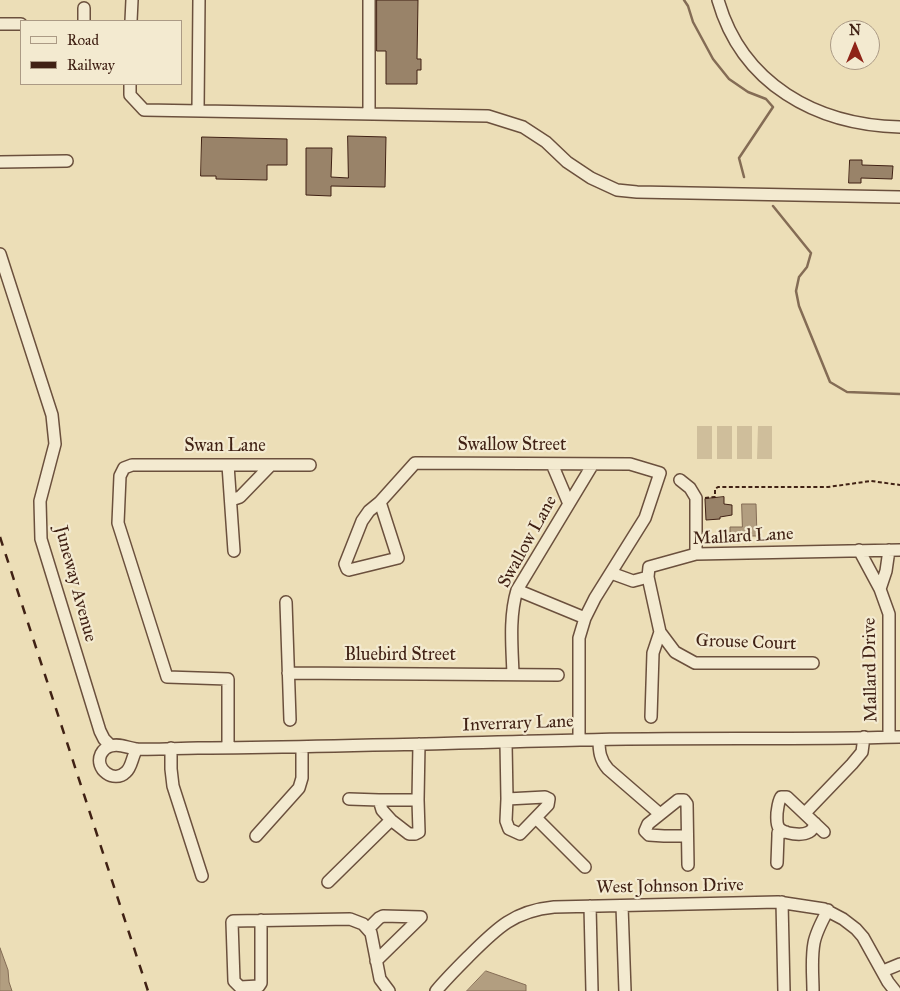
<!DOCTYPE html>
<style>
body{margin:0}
#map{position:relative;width:900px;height:991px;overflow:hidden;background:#ecdeb7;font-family:"IM FELL Great Primer",serif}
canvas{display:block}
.legend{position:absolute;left:20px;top:20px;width:162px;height:65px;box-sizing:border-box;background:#f3ead0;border:1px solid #ab9a85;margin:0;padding:6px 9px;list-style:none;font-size:15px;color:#402114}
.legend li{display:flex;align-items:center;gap:10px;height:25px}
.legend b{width:25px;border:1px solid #ab9a85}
.north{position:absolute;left:830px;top:20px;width:50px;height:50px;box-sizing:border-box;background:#f3ead0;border:1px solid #ab9a85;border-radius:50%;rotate:0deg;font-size:14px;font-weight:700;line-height:20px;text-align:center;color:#402114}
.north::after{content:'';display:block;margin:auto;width:18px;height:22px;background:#8f2418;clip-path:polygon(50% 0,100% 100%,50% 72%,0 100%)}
</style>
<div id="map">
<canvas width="900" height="991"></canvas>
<ul class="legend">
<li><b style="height:6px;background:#f3ead0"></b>Road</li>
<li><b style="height:6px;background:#402114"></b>Railway</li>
</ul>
<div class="north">N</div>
</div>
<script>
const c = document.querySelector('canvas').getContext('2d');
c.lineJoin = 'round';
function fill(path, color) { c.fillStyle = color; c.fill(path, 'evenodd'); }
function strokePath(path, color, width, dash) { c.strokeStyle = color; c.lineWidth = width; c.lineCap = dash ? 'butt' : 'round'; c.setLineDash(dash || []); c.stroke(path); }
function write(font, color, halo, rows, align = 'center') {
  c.font = font + ' "IM FELL Great Primer",serif'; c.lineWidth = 4.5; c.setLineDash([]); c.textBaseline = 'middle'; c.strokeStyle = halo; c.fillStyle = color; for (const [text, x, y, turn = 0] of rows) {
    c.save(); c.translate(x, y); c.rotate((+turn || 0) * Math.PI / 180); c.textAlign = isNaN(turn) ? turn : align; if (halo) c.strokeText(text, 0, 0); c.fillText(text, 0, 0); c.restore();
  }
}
const green = new Path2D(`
 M 697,426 L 712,426 L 712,459 L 697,459 Z
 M 717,426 L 732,426 L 732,459 L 717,459 Z
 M 737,426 L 752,426 L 752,459 L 737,459 Z
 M 758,426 L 772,426 L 772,459 L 757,459 Z`);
const water = new Path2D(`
 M 742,504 L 756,504 L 757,536 L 730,536 L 730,527 L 742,527 Z
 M 0,948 L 8,970 L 9,982 L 12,991 L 0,991 Z
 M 486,971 L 526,985 L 526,991 L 467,991 Z`);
const stream = new Path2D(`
 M 684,0 L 688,6 L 693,22 L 713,59 L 729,79 L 748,92 L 766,99 L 773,107 L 739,158 L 744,177
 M 773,206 L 811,253 L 807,267 L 799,277 L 796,291 L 799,306 L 830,382 L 847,392 L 900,394`);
const building = new Path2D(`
 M 377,0 L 418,0 L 417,59 L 421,59 L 421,70 L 417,70 L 417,84 L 386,84 L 386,51 L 377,51 Z
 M 348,136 L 386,137 L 385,187 L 331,186 L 331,196 L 306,195 L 306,148 L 332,148 L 331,177 L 348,178 Z
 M 202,137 L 287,139 L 287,165 L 267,165 L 267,180 L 216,179 L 216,176 L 201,176 Z
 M 850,160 L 862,160 L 862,165 L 893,166 L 892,179 L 861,178 L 861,183 L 849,183 Z
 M 724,497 L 724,504 L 732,505 L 732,515 L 720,517 L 720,519 L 706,520 L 705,499 Z`);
const path = new Path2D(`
 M 705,498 L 715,497 L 715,489 L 718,487 L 828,487 L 871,481 L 900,485`);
const minor = new Path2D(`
 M 369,0 L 369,114
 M 718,0 C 742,84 816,125 900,127
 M 84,21 L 84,8
 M 131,21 L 132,0
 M 0,24 L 21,24
 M 130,84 L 130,95 L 144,110 L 488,116 L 523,127 L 546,142 L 567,162 L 591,178 L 617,190 L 637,192 L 900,197
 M 198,110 L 199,0
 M 0,162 L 67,161
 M 0,254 L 52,415 L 55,444 L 40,501 L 41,539 L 100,731 L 104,739 L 111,746
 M 552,464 L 569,504
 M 228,465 L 234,551
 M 680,480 L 690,488 L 696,498 L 696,554
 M 231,500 L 240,497 L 271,465
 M 380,502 L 415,463 L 630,464 L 660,473 L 645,518 L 595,598 L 585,618 L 579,638 L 579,740
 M 380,502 L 398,558 L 349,570 L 347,569 L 345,564 L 362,521 L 369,511 Z
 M 859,550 L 880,589 L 889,614 L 889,737
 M 611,573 L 633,581 L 648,577
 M 880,589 L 886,571 L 889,550
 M 517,590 L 585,618
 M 286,602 L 290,720
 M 813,663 L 695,663 L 675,652 L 660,632 L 648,577 L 649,567 L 696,554 L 900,550
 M 288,673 L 558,675
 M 513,674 C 512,646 509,617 517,590 L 593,464
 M 651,717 L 653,653 L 660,632
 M 599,740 C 599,751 600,760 608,769 L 660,814
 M 506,743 L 507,799 L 506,821 L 509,829 L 520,834 L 548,805 L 549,799 L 545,797 L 507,799
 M 171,748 L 171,769 L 173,786 L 202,876
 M 228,748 L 228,679 L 167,677 L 118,523 L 120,476 L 124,468 L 132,465 L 310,465
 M 137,749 C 132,756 132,767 126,772 C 114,784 94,769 101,754 C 103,750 106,747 111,746 C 119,743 128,748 136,749 C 157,750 178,748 198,748 C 325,747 452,743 580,740 C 686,737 793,740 900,737
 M 349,799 L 379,800 L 418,800 L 419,744
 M 379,800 L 382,810 L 391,820 L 409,834 L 415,834 L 419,832 L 418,800
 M 805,813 L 852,764 L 862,752 L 864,737
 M 536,818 L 585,867
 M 815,823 C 814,827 813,830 809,832 C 802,836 784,834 779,828 C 776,824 777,818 777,813 C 778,807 778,802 781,797 L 787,797 L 824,832
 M 256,836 L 299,788 L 302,778 L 302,747
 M 687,836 L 664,836 L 649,835 L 645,831 L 648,824 L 678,800 L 684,800 L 687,804 L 688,865
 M 777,863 L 778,836 L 778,833 L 786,832
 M 328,882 L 391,820
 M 782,902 L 784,991
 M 590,906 L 592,991
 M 622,906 L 625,991
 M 261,920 L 261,983 L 259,986 L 240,987 L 234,981 L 232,922 L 233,921 L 350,919 L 363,924 L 371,933 L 380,979 L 389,991
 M 368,929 L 379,918 L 383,916 L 421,917
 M 376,961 L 421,917
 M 883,971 L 900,964
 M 436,991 C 446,979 457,968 468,957 C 496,929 513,911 554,907 L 778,902 L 824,909 L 843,919 L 856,929 L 863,937 L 888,982 L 895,991
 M 813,991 C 813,976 811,959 814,943 C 816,932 822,921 828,910`);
const rail = new Path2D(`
 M 0,537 L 148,991`);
const streetNames = [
 ["Swallow Street",512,446],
 ["Swan Lane",225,447],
 ["Mallard Lane",743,537,-3],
 ["Swallow Lane",528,542,-61],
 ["Juneway Avenue",75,584,75],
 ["Grouse Court",746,643,2],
 ["Bluebird Street",400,656],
 ["Mallard Drive",871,670,-91],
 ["Inverrary Lane",518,724,-2],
 ["West Johnson Drive",670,887,-1]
];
fill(green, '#cfbe9b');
fill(water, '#b29e80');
strokePath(water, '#846c55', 1);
strokePath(stream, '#846c55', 2.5);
fill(building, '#998369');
strokePath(building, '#402114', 1);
strokePath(minor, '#6b503d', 14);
strokePath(path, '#402114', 2, [4, 2.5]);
strokePath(minor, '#f3ead0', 11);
strokePath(rail, '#402114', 2.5, [9, 9]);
write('18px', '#402114', '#f3ead0', streetNames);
</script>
